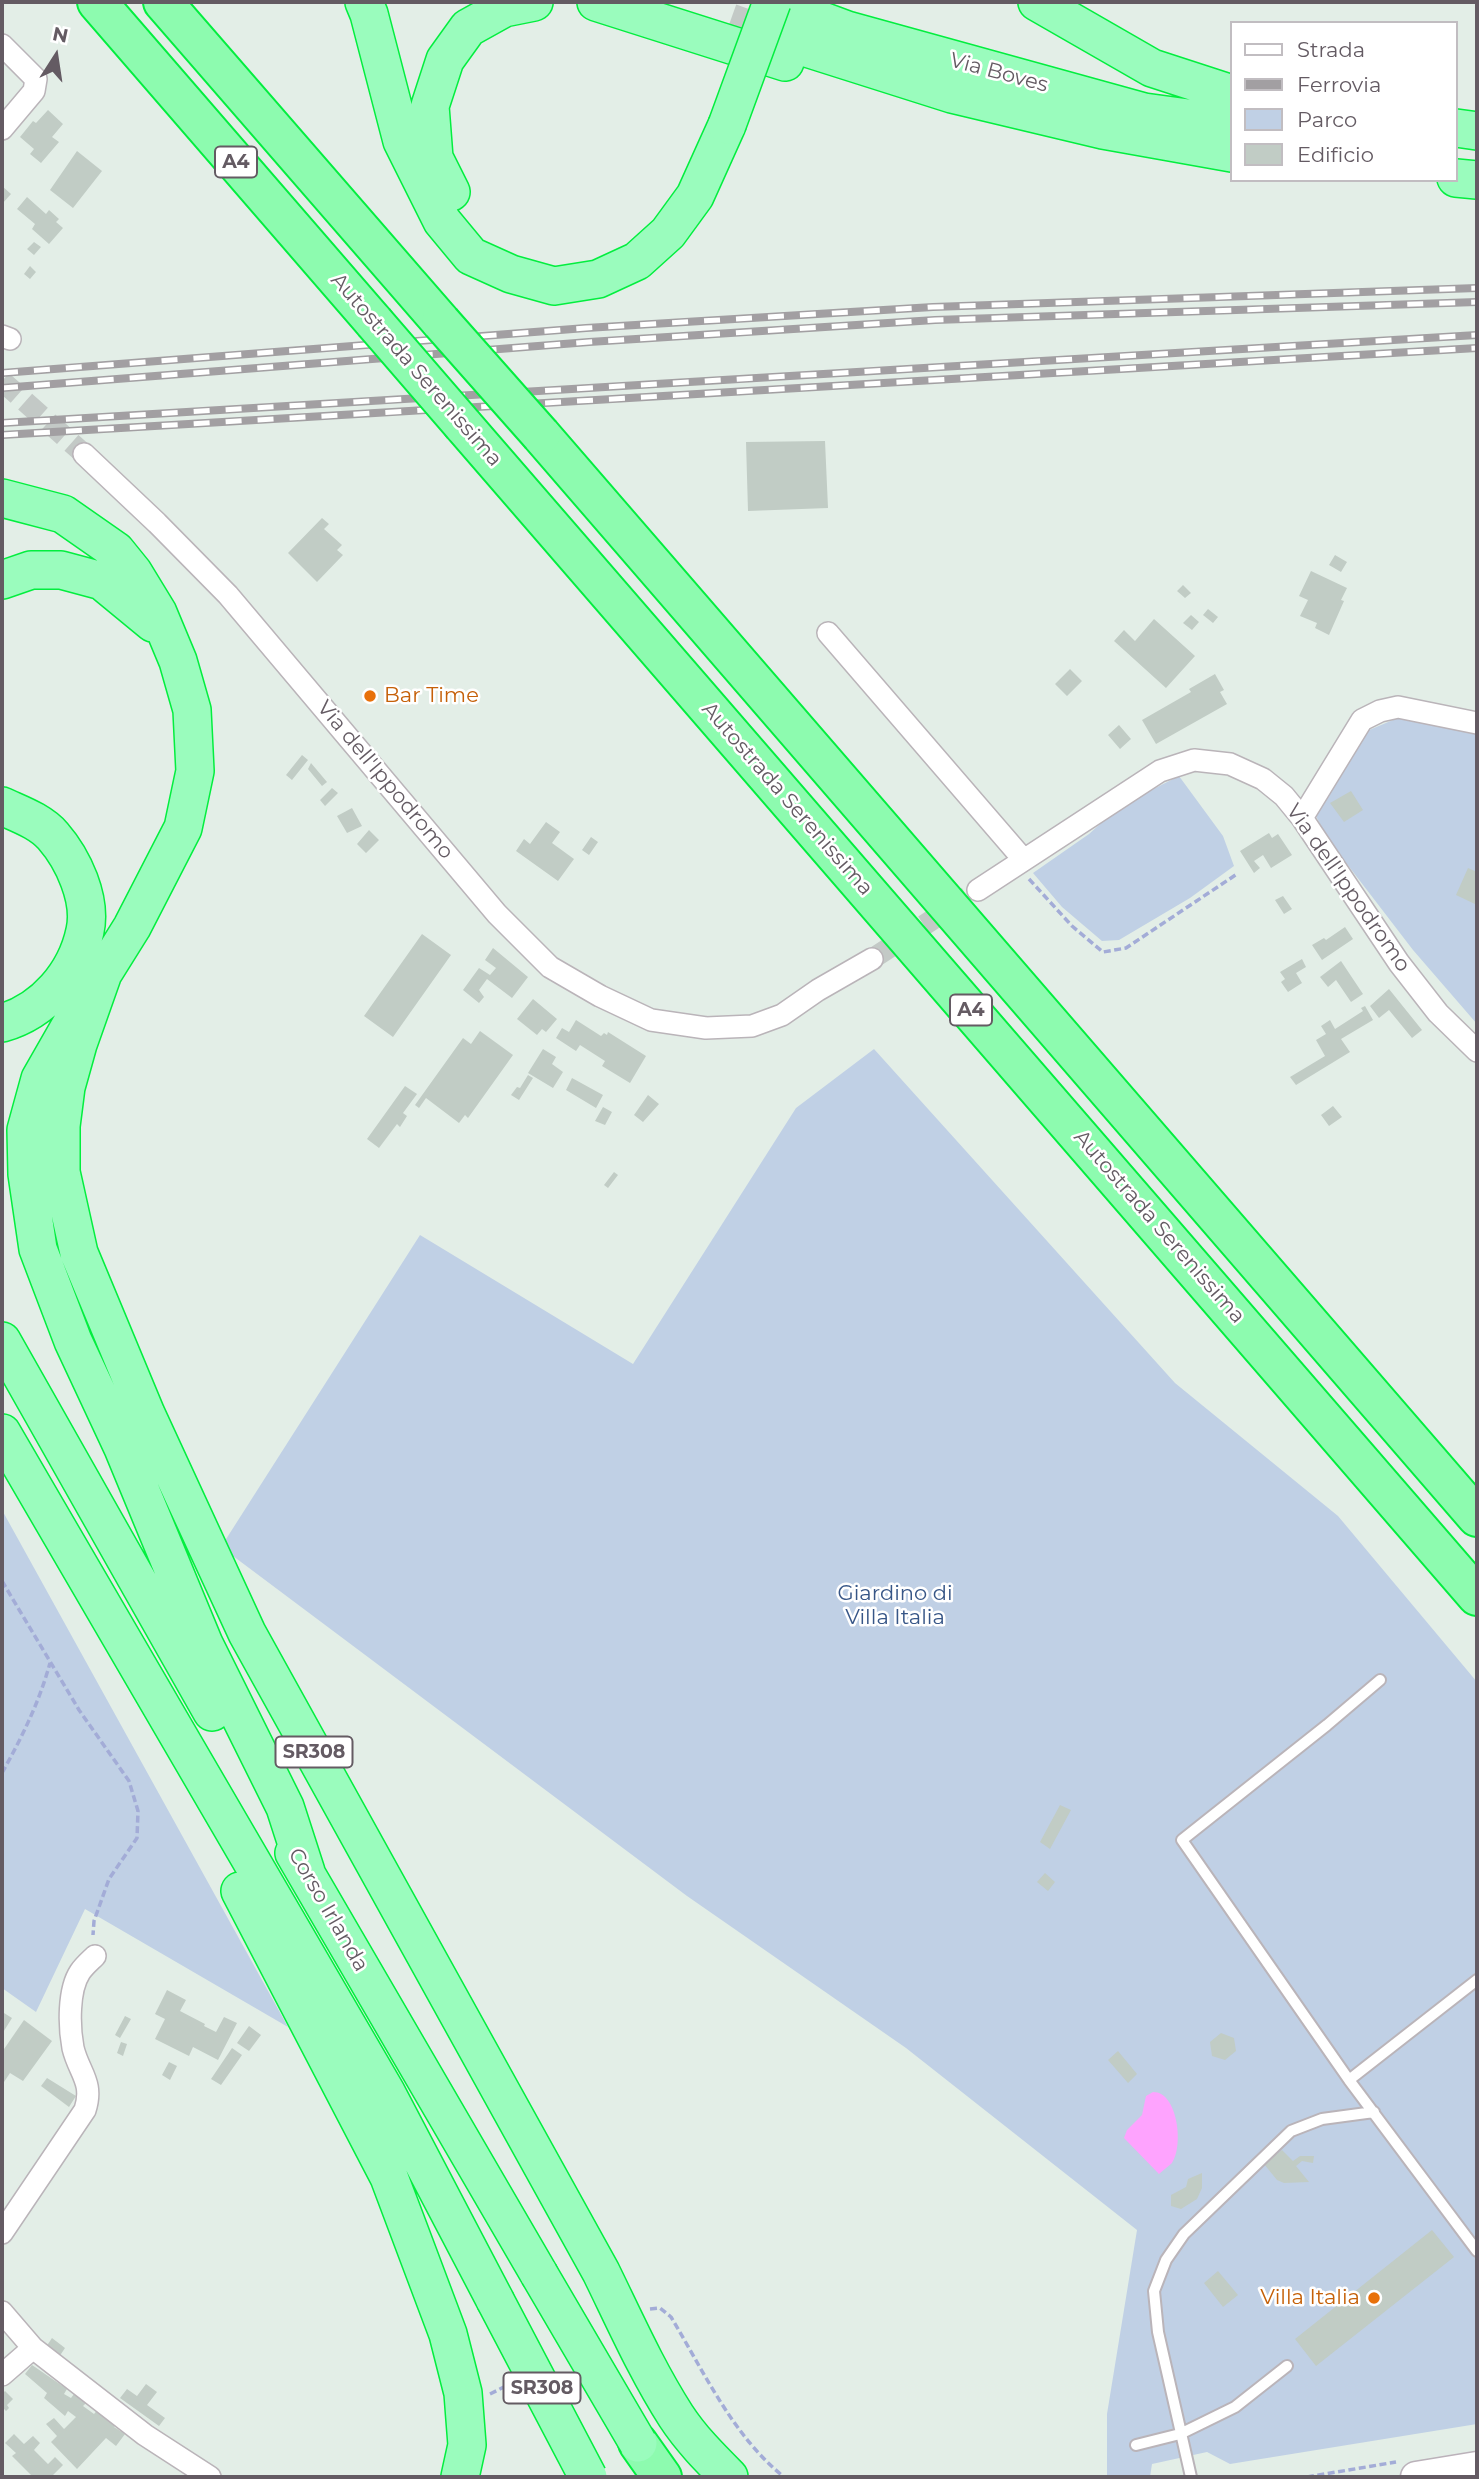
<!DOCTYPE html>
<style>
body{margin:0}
#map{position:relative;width:1479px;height:2479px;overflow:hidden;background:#e3eee7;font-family:Montserrat,sans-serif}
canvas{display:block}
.frame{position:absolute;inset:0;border:4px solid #645b63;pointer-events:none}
.legend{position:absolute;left:1230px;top:21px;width:228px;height:161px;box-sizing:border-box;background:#fff;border:2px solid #c1bdc1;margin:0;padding:9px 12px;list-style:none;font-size:21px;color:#645b63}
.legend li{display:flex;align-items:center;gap:14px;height:35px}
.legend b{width:35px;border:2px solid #c1bdc1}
.north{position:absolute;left:21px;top:21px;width:70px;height:70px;-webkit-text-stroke:5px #fff;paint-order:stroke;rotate:12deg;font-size:19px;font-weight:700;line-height:28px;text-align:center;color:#645b63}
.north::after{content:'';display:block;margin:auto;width:24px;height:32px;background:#645b63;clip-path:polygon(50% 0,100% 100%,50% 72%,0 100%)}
</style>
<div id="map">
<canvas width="1479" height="2479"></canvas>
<div class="frame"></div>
<ul class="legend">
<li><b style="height:9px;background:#fff"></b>Strada</li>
<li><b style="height:9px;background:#a29fa2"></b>Ferrovia</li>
<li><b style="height:19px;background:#c0d0e5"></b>Parco</li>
<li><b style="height:19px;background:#c1ccc5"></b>Edificio</li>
</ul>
<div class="north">N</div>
</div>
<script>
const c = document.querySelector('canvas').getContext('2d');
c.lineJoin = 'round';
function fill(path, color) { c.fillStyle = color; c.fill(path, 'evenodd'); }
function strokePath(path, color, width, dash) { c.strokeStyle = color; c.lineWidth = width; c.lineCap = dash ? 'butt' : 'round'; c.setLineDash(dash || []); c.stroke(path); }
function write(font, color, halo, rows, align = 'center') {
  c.font = font + ' Montserrat,sans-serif'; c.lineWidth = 5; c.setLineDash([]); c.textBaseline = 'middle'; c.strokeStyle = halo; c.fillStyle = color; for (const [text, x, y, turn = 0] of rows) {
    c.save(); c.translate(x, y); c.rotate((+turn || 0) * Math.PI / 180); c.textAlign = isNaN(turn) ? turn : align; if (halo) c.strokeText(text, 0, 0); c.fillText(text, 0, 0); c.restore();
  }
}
const green = new Path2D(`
 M 1400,717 L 1477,730 L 1477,1024 L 1413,950 L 1327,838 L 1315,814 L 1367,731 Z
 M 1179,776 L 1223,836 L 1234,866 L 1190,898 L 1119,940 L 1102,941 L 1062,907 L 1033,873 L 1089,834 L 1120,806 Z
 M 874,1049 L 1175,1383 L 1338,1516 L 1477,1682 L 1477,2424 L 1230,2464 L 1207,2452 L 1152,2464 L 1150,2477 L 1107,2477 L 1107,2414 L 1137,2230 L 906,2048 L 687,1896 L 221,1547 L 420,1235 L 633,1364 L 796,1108 Z
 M 2,1510 L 288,2027 L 85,1909 L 36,2012 L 2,1988 Z`);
const water = new Path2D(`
 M 1153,2092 C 1178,2092 1184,2146 1172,2163 C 1168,2167 1163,2170 1159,2174 L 1124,2138 L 1127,2130 L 1142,2115 L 1146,2096 Z`);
const building = new Path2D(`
 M 48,110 L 63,124 L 52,137 L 59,142 L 41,163 L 30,154 L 34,149 L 20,137 L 33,121 L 36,123 Z
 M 77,151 L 102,171 L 73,208 L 50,190 Z
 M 2,186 L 11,194 L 2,204 Z
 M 27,197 L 46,214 L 49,210 L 59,219 L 56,222 L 63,228 L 49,244 L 32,229 L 35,224 L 17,209 Z
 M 34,242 L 41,247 L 34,255 L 27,249 Z
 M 30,266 L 36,272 L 30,279 L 24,274 Z
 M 825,441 L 828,508 L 748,511 L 746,442 Z
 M 322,518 L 329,524 L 324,529 L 342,545 L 337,550 L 343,555 L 317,582 L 288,553 Z
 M 1335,555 L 1347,562 L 1341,572 L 1329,565 Z
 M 1311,571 L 1347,588 L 1341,600 L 1344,601 L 1329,635 L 1315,628 L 1317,623 L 1300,616 L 1308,600 L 1299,596 Z
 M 1183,585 L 1191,593 L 1185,598 L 1177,591 Z
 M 1208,609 L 1218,617 L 1213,623 L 1203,615 Z
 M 1191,615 L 1199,622 L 1192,630 L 1183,623 Z
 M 1154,619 L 1195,656 L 1166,688 L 1114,641 L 1124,630 L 1135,641 Z
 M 1070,669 L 1082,681 L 1067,696 L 1055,684 Z
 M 1215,674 L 1224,690 L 1220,692 L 1227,704 L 1156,744 L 1142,720 L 1191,692 L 1189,689 Z
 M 1119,725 L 1131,739 L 1120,749 L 1108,735 Z
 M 302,755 L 308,760 L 292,780 L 286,775 Z
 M 311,763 L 327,782 L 322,786 L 308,769 Z
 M 332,788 L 338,793 L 325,806 L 320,800 Z
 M 1351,791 L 1363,810 L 1344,822 L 1330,803 Z
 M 352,808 L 362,826 L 347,833 L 337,816 Z
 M 546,822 L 560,832 L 552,843 L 574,859 L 558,881 L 516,851 L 524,839 L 530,844 Z
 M 369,830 L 379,840 L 366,853 L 357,844 Z
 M 1269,833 L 1272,838 L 1278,834 L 1292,855 L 1271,868 L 1263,855 L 1254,861 L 1260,868 L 1254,873 L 1240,851 Z
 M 591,837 L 598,842 L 589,855 L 582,850 Z
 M 1468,868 L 1477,872 L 1477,905 L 1456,895 Z
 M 1283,896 L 1292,909 L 1284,914 L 1275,900 Z
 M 1345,927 L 1353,939 L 1322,960 L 1312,945 L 1324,938 L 1326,940 Z
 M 422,934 L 451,955 L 393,1037 L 364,1016 Z
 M 493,948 L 528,977 L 512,998 L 487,979 L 479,990 L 484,997 L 479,1003 L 463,990 L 479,968 L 490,975 L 496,968 L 485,960 Z
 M 1302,959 L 1306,967 L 1296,973 L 1302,983 L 1288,992 L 1281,982 L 1285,979 L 1280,972 Z
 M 1341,961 L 1363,994 L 1351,1002 L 1336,980 L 1328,987 L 1320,977 Z
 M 1389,989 L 1422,1030 L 1412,1038 L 1389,1010 L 1379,1018 L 1370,1006 Z
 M 533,999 L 557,1019 L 546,1032 L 542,1029 L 537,1035 L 517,1019 Z
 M 1365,1006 L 1373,1020 L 1341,1039 L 1350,1052 L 1296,1085 L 1290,1077 L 1325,1056 L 1316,1040 L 1326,1034 L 1321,1026 L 1330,1020 L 1335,1029 L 1363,1011 L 1361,1008 Z
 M 576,1020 L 601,1036 L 604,1033 L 607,1035 L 608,1032 L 646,1056 L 630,1083 L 602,1066 L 605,1061 L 580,1045 L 576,1051 L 556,1038 L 562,1028 L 569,1032 Z
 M 480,1031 L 513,1055 L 468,1118 L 465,1115 L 459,1123 L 426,1098 L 419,1108 L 415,1105 L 463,1038 L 471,1044 Z
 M 543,1049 L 556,1057 L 552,1064 L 563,1072 L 553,1088 L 528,1073 Z
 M 528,1075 L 533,1078 L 519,1100 L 511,1095 L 517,1087 L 520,1088 Z
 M 572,1078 L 603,1095 L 596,1108 L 566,1090 Z
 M 405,1086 L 417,1094 L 403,1113 L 407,1116 L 400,1127 L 397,1124 L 379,1148 L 367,1139 Z
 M 648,1095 L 659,1104 L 643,1122 L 634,1115 Z
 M 1333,1106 L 1342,1117 L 1329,1126 L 1321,1115 Z
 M 603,1107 L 612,1112 L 605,1125 L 595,1121 Z
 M 614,1172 L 618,1175 L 608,1188 L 604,1185 Z
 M 1060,1805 L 1071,1810 L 1050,1849 L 1040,1842 Z
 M 1045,1873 L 1055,1882 L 1048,1891 L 1037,1882 Z
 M 167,1990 L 186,2000 L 180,2011 L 205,2024 L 204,2026 L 216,2032 L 224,2017 L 237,2023 L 218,2060 L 193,2047 L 189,2056 L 155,2039 L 165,2019 L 155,2014 Z
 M 4,2013 L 12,2018 L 2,2034 L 2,2014 Z
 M 125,2016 L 131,2019 L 120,2038 L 115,2035 Z
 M 24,2020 L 52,2041 L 23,2081 L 10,2073 L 2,2085 L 2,2052 Z
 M 249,2026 L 261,2035 L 249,2051 L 237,2043 Z
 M 1221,2033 L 1234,2038 L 1236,2051 L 1225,2060 L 1212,2056 L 1210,2042 Z
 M 121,2042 L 127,2044 L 123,2056 L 117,2053 Z
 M 232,2048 L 242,2055 L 221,2085 L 211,2079 Z
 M 1118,2051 L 1137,2074 L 1128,2083 L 1108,2060 Z
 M 169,2062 L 177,2066 L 170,2080 L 162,2075 Z
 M 47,2078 L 76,2096 L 69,2107 L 41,2086 Z
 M 1282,2150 L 1293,2161 L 1300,2156 L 1314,2156 L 1313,2163 L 1302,2161 L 1296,2166 L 1309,2182 L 1284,2183 L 1277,2180 L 1264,2164 Z
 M 1202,2173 L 1202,2188 L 1197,2199 L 1181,2209 L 1171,2206 L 1171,2195 L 1186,2187 L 1188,2179 Z
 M 1432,2230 L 1454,2257 L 1316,2366 L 1295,2339 Z
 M 1218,2271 L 1238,2295 L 1223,2307 L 1204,2283 Z
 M 52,2338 L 65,2348 L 59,2357 L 46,2347 Z
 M 32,2365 L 67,2389 L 64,2394 L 71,2398 L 74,2394 L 86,2403 L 83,2406 L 94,2414 L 99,2408 L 118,2422 L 114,2427 L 125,2434 L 116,2446 L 106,2438 L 77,2469 L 51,2442 L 57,2436 L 46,2424 L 54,2418 L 64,2429 L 76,2417 L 68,2411 L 65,2416 L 44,2398 L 47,2393 L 25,2374 Z
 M 146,2384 L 157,2392 L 147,2405 L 165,2418 L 159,2426 L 120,2398 L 127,2389 L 137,2396 Z
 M 5,2391 L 13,2399 L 7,2405 L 9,2408 L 6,2411 L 2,2407 L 2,2394 Z
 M 14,2434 L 24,2444 L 33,2436 L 40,2443 L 34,2450 L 48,2464 L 55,2457 L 63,2465 L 51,2477 L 33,2477 L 12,2456 L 16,2453 L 5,2443 Z`);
const minorTunnel = new Path2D(`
 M 2,381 L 84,454
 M 872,959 L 978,890`);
const trunkTunnel = new Path2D(`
 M 730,22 L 772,37`);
const path = new Path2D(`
 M 1029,879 L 1072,926 L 1103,952 L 1126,948 L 1237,874
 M 2,1581 L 79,1710 L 129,1781 L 138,1811 L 137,1838 L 109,1879 L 94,1921 L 93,1935
 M 2,1773 C 22,1737 39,1703 50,1663
 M 650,2309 L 660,2308 L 671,2317 C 704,2372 733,2436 784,2477
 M 490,2394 L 508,2385
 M 1307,2477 L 1396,2462`);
const service = new Path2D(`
 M 1380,1680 L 1327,1725 L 1182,1840 L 1349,2080 L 1477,2251
 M 1349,2080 L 1477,1980
 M 1136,2445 L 1180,2434 L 1235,2407 L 1287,2366
 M 1191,2477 L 1158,2332 L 1154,2291 L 1166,2260 L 1184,2234 L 1291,2131 L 1322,2119 L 1374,2112`);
const minor = new Path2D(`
 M 2,45 L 36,79 L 34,91 L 2,129
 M 2,336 L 10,339
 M 84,454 L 157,523 L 228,595 L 497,914 L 550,967 L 600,996 L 651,1020 L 706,1028 L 752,1026 L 782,1015 L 818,990 L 872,959
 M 828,633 L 1023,859
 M 1302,818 L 1362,720 L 1380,711 L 1398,707 L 1477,723
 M 978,890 L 1160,771 L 1194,760 L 1230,764 L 1263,779 L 1284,796 L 1302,818 L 1399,963 L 1438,1013 L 1477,1051
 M 2,2233 L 85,2110 C 94,2082 79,2073 73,2048 C 69,2027 68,1990 80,1972 C 84,1966 90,1961 95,1956
 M 2,2312 L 33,2348 L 145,2435 L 210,2477
 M 2,2375 L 33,2348`);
const secondary = new Path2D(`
 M 1416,2477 L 1477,2467`);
const trunk = new Path2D(`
 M 364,2 L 369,14 L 402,141 L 442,221 L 471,256 L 511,274 L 554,286 L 598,279 L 637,261 L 668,233 L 695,196 L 727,125
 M 596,2 L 785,62
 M 771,2 L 847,30 L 1144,112 L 1232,124
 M 1037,2 L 1152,68 L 1232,94
 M 772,37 L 952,94 L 1103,130 L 1232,153
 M 1456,128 L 1477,131
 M 1456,178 L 1477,180
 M 451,192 L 434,158 L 430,106 L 445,60 L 468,28 L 504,8 L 534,2
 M 2,498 L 63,514 L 116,551 L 133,572 L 158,613 L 178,661 L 192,710 L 195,771 L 183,828 L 132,927 L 72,1023 L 40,1079 L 26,1130 L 27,1174 L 38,1249 L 73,1341 L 123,1448 L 204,1644 L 285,1807 L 306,1872
 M 2,580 L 31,570 L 61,570 L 102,581 L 153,623
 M 2,806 C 19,814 40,821 53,836 C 73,859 92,899 85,931 C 76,974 44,1011 2,1023
 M 102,976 L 78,1044 L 66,1087 L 61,1126 L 61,1172 L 79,1253 L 146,1414 L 247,1633 L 601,2272 C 625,2321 647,2371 676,2416 C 691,2439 710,2458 729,2477
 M 2,1341 L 212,1712
 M 2,1433 L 386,2092 L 495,2300
 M 294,1853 L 539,2274
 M 240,1891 L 389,2177 L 448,2334 L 463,2393 L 467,2445 L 460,2477`);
const motorway = new Path2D(`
 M 97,2 L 374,322
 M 163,2 L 441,322
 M 463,425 L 1477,1596
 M 541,435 L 1477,1517
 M 638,2443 L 662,2477`);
const rail = new Path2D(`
 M 2,373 L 586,328 L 933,307 L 1477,288
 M 2,388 L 589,342 L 935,320 L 1477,302
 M 2,423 L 1477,335
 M 2,435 L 1477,348`);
const trunkBridge = new Path2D(`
 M 727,125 L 772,2
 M 539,2274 L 638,2443
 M 495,2300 L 588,2477`);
const motorwayBridge = new Path2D(`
 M 374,322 L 463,425
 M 441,322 L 541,435`);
const markers = [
 [370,696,7,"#e8710a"],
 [1374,2298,7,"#e8710a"]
];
const shields = [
 [236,162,42],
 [971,1010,42],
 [314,1752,77],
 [542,2388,77]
];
const shieldNames = [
 ["A4",236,162],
 ["A4",971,1010],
 ["SR308",314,1752],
 ["SR308",542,2388]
];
const streetNames = [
 ["Via Boves",999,73,15],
 ["Autostrada Serenissima",416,370,49],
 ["Via dell'Ippodromo",385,780,50],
 ["Autostrada Serenissima",787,799,49],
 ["Via dell'Ippodromo",1348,888,55],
 ["Autostrada Serenissima",1159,1227,49],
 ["Corso Irlanda",328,1910,60]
];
const foodNames = [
 ["Bar Time",384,696],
 ["Villa Italia",1360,2298,"right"]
];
const parkNames = [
 ["Giardino di",895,1594],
 ["Villa Italia",895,1618]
];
fill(green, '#c0d0e5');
fill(water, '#fea3fe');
fill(building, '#c1ccc5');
strokePath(minorTunnel, '#c3c9c6', 21, [21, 10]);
strokePath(trunkTunnel, '#c3c9c6', 37, [37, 18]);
strokePath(service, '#bab4b9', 14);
strokePath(minor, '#bab4b9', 24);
strokePath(secondary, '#bbb2ba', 33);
strokePath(trunk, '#03ee3f', 40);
strokePath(motorway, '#03ee3f', 42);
strokePath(path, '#a3acd7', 3.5, [7, 3.5]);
strokePath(service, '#fff', 10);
strokePath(minor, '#fff', 21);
strokePath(secondary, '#fff', 30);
strokePath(trunk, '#9afcbd', 37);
strokePath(motorway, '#8dfbaf', 38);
strokePath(rail, '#a29fa2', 8);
strokePath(rail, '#fff', 5, [16]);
strokePath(trunkBridge, '#03ee3f', 40, []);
strokePath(motorwayBridge, '#03ee3f', 42, []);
strokePath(trunkBridge, '#9afcbd', 37);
strokePath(motorwayBridge, '#8dfbaf', 38);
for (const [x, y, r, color] of markers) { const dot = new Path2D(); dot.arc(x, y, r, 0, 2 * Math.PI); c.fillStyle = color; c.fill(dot); strokePath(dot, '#fff', 2.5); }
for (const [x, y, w] of shields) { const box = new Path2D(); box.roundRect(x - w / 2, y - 15.5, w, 31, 5); c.fillStyle = '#fff'; c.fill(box); strokePath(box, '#645b63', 2); }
write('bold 19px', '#645b63', null, shieldNames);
write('21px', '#645b63', '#fff', streetNames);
write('21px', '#c56008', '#fff', foodNames, 'left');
write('21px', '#375687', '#fff', parkNames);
</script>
